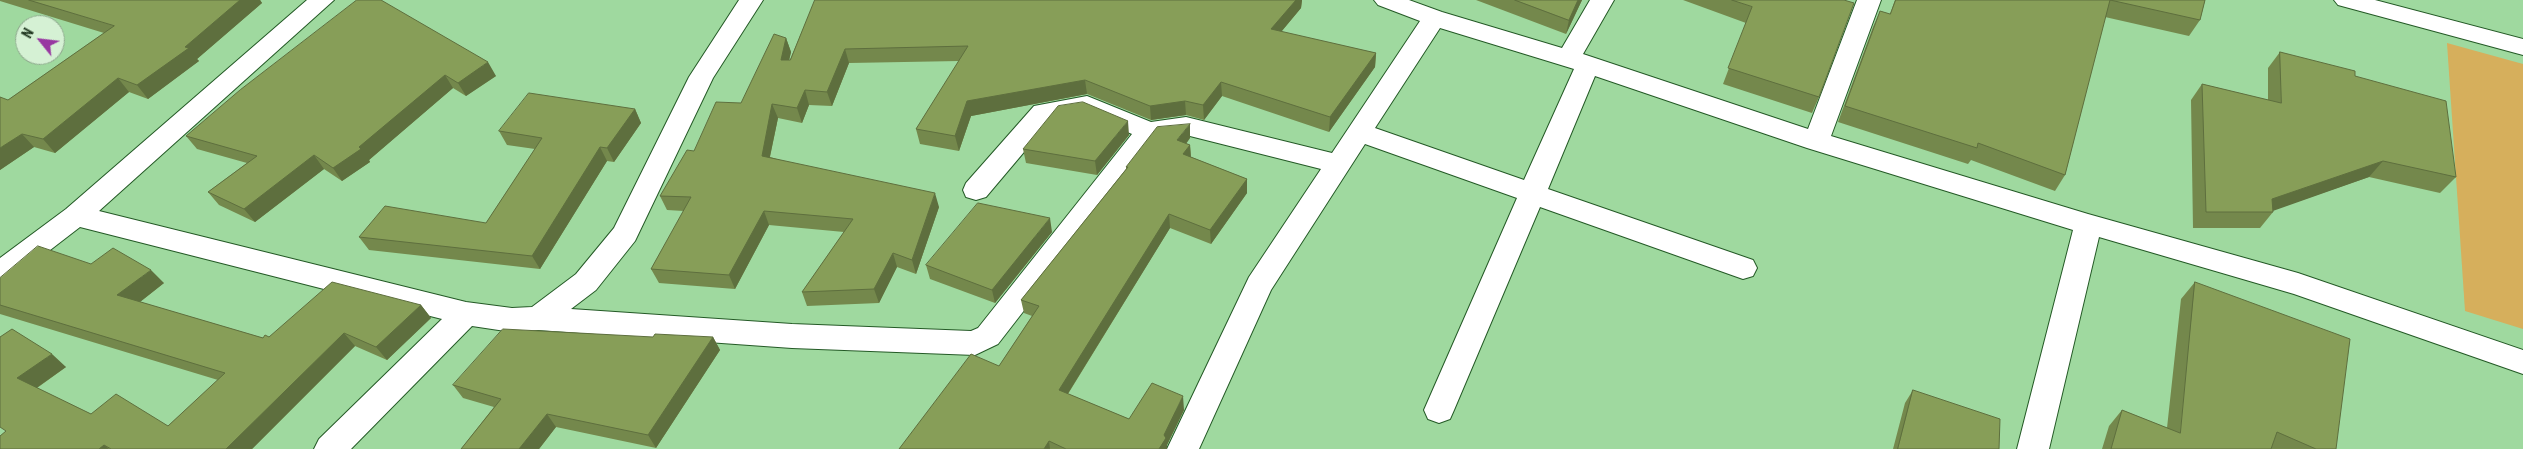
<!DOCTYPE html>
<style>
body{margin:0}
#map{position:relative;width:2523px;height:449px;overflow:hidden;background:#9fd99f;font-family:"Roboto Condensed",sans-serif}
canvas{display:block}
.north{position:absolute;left:15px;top:15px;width:50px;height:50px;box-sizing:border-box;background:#d5f1d4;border:1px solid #8da78c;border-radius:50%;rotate:299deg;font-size:14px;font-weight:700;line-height:20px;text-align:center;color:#213821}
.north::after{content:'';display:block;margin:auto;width:18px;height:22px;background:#9838a1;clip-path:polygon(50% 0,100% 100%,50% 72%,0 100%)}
</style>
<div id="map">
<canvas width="2523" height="449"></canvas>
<div class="north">N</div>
</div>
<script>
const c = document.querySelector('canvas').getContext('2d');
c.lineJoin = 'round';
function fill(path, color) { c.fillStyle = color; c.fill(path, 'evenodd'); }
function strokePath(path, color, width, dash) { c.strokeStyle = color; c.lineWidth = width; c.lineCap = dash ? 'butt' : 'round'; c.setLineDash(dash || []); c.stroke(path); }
const green = new Path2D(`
 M 2447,43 L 2523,64 L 2523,329 L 2465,311 Z`);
const minor = new Path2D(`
 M 307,0 L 334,0 L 99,211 L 466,302 L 512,308 L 532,307 L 576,274 L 614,228 L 689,77 L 739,0 L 763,0 L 713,78 L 635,241 L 596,290 L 571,309 L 792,324 L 971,331 L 978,328 L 1132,134 L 1085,114 L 1051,120 L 986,197 L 976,200 L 966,197 L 963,190 L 966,183 L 1034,106 L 1087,96 L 1151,122 L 1186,117 L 1332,153 L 1420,21 L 1378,5 L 1374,0 L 1409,0 L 1442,12 L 1562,48 L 1590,0 L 1614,0 L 1583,54 L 1808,129 L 1857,0 L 1881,0 L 1831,136 L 2088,214 L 2298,273 L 2523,350 L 2523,374 L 2294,294 L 2099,237 L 2049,449 L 2017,449 L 2073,230 L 1807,148 L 1595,76 L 1548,189 L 1753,260 L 1757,268 L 1753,276 L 1743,279 L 1540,207 L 1454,410 L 1450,419 L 1439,423 L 1428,419 L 1424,410 L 1517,198 L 1365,144 L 1271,290 L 1199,449 L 1167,449 L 1249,277 L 1321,169 L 1186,135 L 1157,139 L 998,344 L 975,355 L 792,348 L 538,330 L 512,332 L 472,326 L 351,449 L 314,449 L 319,439 L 442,319 L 80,227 L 10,281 L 0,284 L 0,258 L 66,209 ZM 1440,28 L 1574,69 L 1524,180 L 1375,128 Z
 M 2334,0 L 2375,0 L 2523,39 L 2523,55 L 2338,5 Z`);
const wall = new Path2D(`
 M 0,0 L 260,0 L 262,3 L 197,59 L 199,61 L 148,99 L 129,92 L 55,153 L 34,147 L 0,170 L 8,100 L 104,33 L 0,1 Z
 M 357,0 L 496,76 L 466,96 L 453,88 L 369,160 L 370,162 L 342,181 L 324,169 L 255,222 L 219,205 L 208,192 L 247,163 L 197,149 L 186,136 Z
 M 815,0 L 1302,0 L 1301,8 L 1281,32 L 1376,53 L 1375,67 L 1329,132 L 1222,96 L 1204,120 L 1186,115 L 1151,120 L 1087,94 L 971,116 L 959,151 L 920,144 L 916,129 L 959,61 L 849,63 L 832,106 L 809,105 L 802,123 L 778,118 L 770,157 L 939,207 L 916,274 L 897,267 L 879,303 L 807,306 L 802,292 L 844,232 L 769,225 L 735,289 L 659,283 L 651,269 L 684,211 L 667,210 L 660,196 L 694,151 L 741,103 L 786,38 L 791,52 L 789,60 L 790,60 Z
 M 1476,0 L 1582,0 L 1566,34 Z
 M 1683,0 L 1844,0 L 1819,97 L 1812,113 L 1723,84 L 1746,23 Z
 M 1895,0 L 2205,0 L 2200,20 L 2189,36 L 2105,17 L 2065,175 L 2055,191 L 1971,160 L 1968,164 L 1838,122 L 1873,27 L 1880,11 L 1890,14 Z
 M 2280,52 L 2355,76 L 2456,177 L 2440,193 L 2369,177 L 2273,210 L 2273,212 L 2260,228 L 2193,228 L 2191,100 L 2202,84 L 2268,100 L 2268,68 Z
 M 635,109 L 641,123 L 614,162 L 607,161 L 540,269 L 369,250 L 359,237 L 486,223 L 535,149 L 507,145 L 499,131 Z
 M 1129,135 L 1097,175 L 1026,163 L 1023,149 Z
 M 1190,138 L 1186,144 L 1190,145 L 1191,157 L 1247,179 L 1247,193 L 1211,244 L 1170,228 L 1068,394 L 1129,419 L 1184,410 L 1167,445 L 1167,449 L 899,449 L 999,366 L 1032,316 L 1024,313 L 1021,300 L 1126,169 L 1126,167 Z
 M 1052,232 L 995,303 L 930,279 L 926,265 Z
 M 91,264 L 164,283 L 140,302 L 263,338 L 421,305 L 431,318 L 387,360 L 355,346 L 252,449 L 0,449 L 6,431 L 0,337 L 66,367 L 37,388 L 91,414 L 168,426 L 218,380 L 0,314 L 0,278 Z
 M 2195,282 L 2336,449 L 2102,449 L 2109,426 L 2122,410 L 2167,428 L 2181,299 Z
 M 653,337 L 713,337 L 720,350 L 656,448 L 556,427 L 539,449 L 461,449 L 494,407 L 463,398 L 453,385 Z
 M 1913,390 L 1999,449 L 1893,449 L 1905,403 Z`);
const shadedWall = new Path2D(`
 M 240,0 L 260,0 L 262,3 L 197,59 L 199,61 L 148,99 L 137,85 L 185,47 Z
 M 1296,0 L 1302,0 L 1301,8 L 1271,44 L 1271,29 Z
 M 1578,0 L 1582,0 L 1566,34 L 1569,20 Z
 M 786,38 L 791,52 L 786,74 L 781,60 Z
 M 845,49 L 849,63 L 832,106 L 827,92 Z
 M 1376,53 L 1375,67 L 1329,132 L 1330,117 Z
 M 488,62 L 496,76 L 466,96 L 458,83 Z
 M 445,75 L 453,88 L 369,160 L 370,162 L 342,181 L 333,168 Z
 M 118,78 L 129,92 L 55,153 L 43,139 Z
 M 1085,80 L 1087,94 L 971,116 L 959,151 L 955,136 L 967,101 Z
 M 1221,82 L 1222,96 L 1204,120 L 1203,105 Z
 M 805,90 L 809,105 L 802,123 L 797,108 Z
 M 1185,101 L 1186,115 L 1151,120 L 1150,106 Z
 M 772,104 L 778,118 L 767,170 L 762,156 Z
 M 635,109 L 641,123 L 614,162 L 607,148 Z
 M 1128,121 L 1129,135 L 1097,175 L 1095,161 Z
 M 1190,124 L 1190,138 L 1178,154 L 1177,140 Z
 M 22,134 L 34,147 L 0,170 L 0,148 Z
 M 1190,145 L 1191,159 L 1183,154 Z
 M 600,147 L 607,161 L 540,269 L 532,256 Z
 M 314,155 L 324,169 L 255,222 L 244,209 Z
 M 2383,161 L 2369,177 L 2270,212 L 2272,199 Z
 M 1247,179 L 1247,193 L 1211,244 L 1210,230 Z
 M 935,193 L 939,207 L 916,274 L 912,260 Z
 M 764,211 L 769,225 L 735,289 L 729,275 Z
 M 1169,214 L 1170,228 L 1062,403 L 1059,390 Z
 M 1050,218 L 1052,232 L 995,303 L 992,290 Z
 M 893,253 L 897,267 L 879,303 L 874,289 Z
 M 151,270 L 164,283 L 131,309 L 117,295 Z
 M 421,305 L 431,318 L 387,360 L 376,347 Z
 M 344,333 L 355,346 L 252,449 L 226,449 Z
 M 713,337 L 720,350 L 656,448 L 648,435 Z
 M 52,354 L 66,367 L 32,391 L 17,378 Z
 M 1183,396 L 1184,410 L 1167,445 L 1167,449 L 1159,449 L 1164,435 Z
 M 547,414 L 556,427 L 539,449 L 519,449 Z
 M 1049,441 L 1050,449 L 1044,449 Z
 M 104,445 L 109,449 L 99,449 Z`);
const building = new Path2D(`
 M 29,0 L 240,0 L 185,47 L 189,48 L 137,85 L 118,78 L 43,139 L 22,134 L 0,148 L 0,97 L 8,100 L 114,26 Z
 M 357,0 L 381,0 L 488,62 L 458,83 L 445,75 L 359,147 L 361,149 L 333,168 L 314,155 L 244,209 L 208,192 L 257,156 L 186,136 L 240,90 Z
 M 815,0 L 1296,0 L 1271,29 L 1376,53 L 1330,117 L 1221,82 L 1203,105 L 1185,101 L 1150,106 L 1085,80 L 967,101 L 955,136 L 916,129 L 968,46 L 845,49 L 827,92 L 805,90 L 797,108 L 772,104 L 762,156 L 935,193 L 912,260 L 893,253 L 874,289 L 802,292 L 853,219 L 764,211 L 729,275 L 651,269 L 691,197 L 660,196 L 687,150 L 694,151 L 716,102 L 741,103 L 774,34 L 786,38 L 781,60 L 790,60 Z
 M 1515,0 L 1578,0 L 1569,20 Z
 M 1732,0 L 1844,0 L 1854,3 L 1819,97 L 1728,68 L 1752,7 Z
 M 1896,0 L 2205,0 L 2200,20 L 2110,0 L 2065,175 L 1978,143 L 1977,148 L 1845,106 L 1880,11 L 1890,14 Z
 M 2280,52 L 2355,71 L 2355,76 L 2446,101 L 2456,177 L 2383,161 L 2272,199 L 2273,212 L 2206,212 L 2202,84 L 2281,103 Z
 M 529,93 L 635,109 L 607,148 L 600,147 L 532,256 L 359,237 L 385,206 L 486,223 L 542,138 L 499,131 Z
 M 1083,102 L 1128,121 L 1095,161 L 1023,149 L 1058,106 Z
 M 1190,124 L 1177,140 L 1190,145 L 1183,154 L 1247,179 L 1210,230 L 1169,214 L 1059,390 L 1129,419 L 1152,383 L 1183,396 L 1164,435 L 1166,438 L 1159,449 L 1066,449 L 1049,441 L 1044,449 L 899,449 L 971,354 L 999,366 L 1039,306 L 1021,300 L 1128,167 L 1126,167 L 1157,127 Z
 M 978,203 L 1050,218 L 992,290 L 926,265 Z
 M 38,246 L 91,264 L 113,248 L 151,270 L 117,295 L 263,338 L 265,335 L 269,337 L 332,282 L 421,305 L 376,347 L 344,333 L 226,449 L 111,449 L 104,445 L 99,449 L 0,449 L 0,436 L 6,431 L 0,427 L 0,337 L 12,329 L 52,354 L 17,378 L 91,414 L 116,394 L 168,426 L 225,373 L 0,305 L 0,278 Z
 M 2195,282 L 2350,339 L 2336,449 L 2316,449 L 2277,432 L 2271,449 L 2111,449 L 2122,410 L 2180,433 Z
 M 503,329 L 653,337 L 655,334 L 713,337 L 648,435 L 547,414 L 519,449 L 461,449 L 501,399 L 453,385 Z
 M 1913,390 L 2000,419 L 1999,449 L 1898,449 Z`);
fill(green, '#d6af5c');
strokePath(minor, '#245a26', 2);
fill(minor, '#fff');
fill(wall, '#74884c');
fill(shadedWall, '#5e6f3e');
fill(building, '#879e58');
strokePath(building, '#5e6f3e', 1);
</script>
